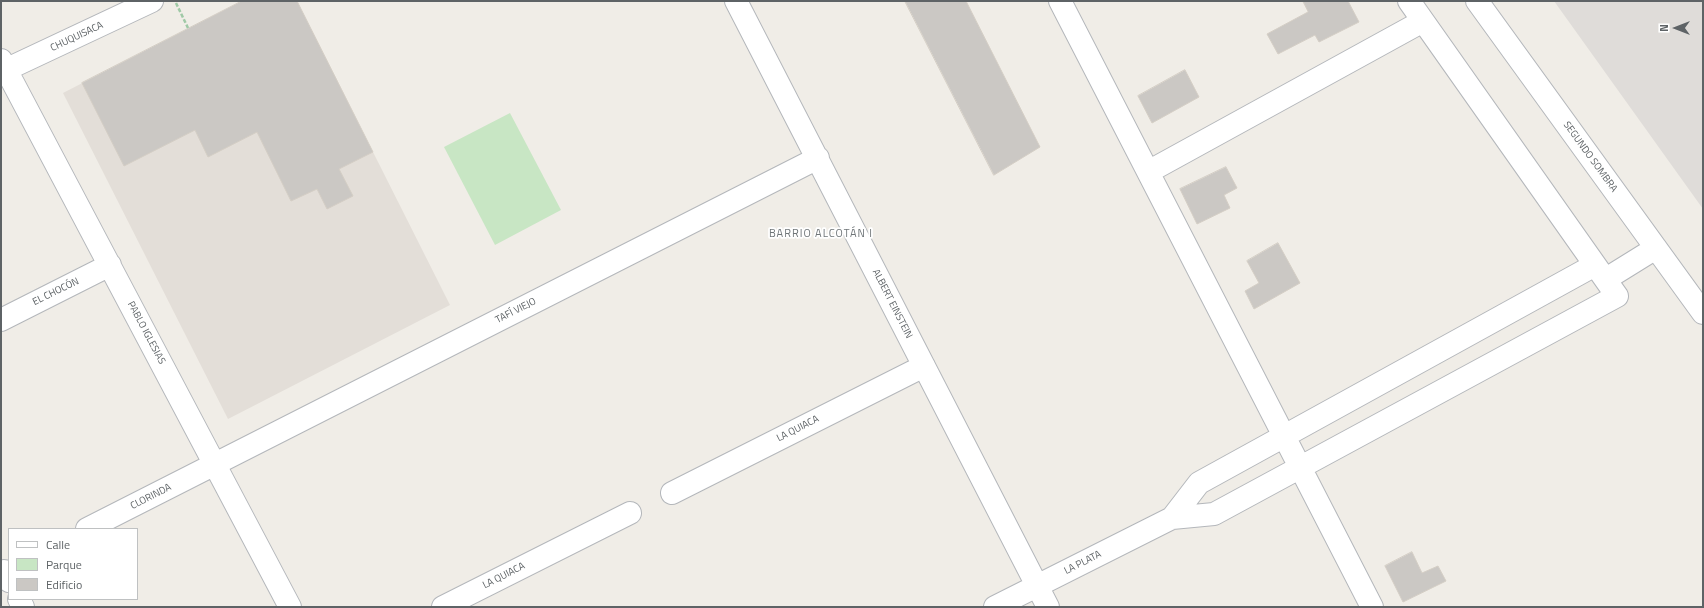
<!DOCTYPE html>
<meta charset="utf-8">
<style>
body{margin:0}
#map{position:relative;width:1704px;height:608px;overflow:hidden;background:#f0ede7;font-family:"Titillium Web",sans-serif}
canvas{display:block}
.frame{position:absolute;inset:0;border:2px solid #5e6366;pointer-events:none}
.legend{position:absolute;left:8px;top:528px;width:130px;height:72px;box-sizing:border-box;background:#fff;border:1px solid #bfc1c2;margin:0;padding:5px 7px;list-style:none;font-size:12px;color:#5e6366}
.legend li{display:flex;align-items:center;gap:8px;height:20px}
.legend b{width:20px;border:1px solid #bfc1c2}
.north{position:absolute;left:1656px;top:8px;width:40px;height:40px;-webkit-text-stroke:3px #fff;paint-order:stroke;rotate:270deg;font-size:11px;font-weight:700;line-height:16px;text-align:center;color:#5e6366}
.north::after{content:'';display:block;margin:auto;width:14px;height:18px;background:#5e6366;clip-path:polygon(50% 0,100% 100%,50% 72%,0 100%)}
</style>
<div id="map">
<canvas width="1704" height="608"></canvas>
<div class="frame"></div>
<ul class="legend">
<li><b style="height:5px;background:#fff"></b>Calle</li>
<li><b style="height:11px;background:#c8e6c4"></b>Parque</li>
<li><b style="height:11px;background:#cbc8c4"></b>Edificio</li>
</ul>
<div class="north">N</div>
</div>
<script>
const c = document.querySelector('canvas').getContext('2d');
c.lineJoin = 'round';
function fill(path, color) { c.fillStyle = color; c.fill(path, 'evenodd'); }
function strokePath(path, color, width, dash) { c.strokeStyle = color; c.lineWidth = width; c.lineCap = dash ? 'butt' : 'round'; c.setLineDash(dash || []); c.stroke(path); }
function write(font, color, halo, rows, align = 'center') {
  c.font = font + ' "Titillium Web",sans-serif'; c.lineWidth = 3.5; c.setLineDash([]); c.textBaseline = 'middle'; c.strokeStyle = halo; c.fillStyle = color; for (const [text, x, y, turn = 0] of rows) {
    c.save(); c.translate(x, y); c.rotate((+turn || 0) * Math.PI / 180); c.textAlign = isNaN(turn) ? turn : align; if (halo) c.strokeText(text, 0, 0); c.fillText(text, 0, 0); c.restore();
  }
}
const industrial = new Path2D(`
 M 1554,1 L 1703,1 L 1703,209 Z`);
const education = new Path2D(`
 M 242,1 L 297,1 L 450,305 L 228,419 L 63,93 Z`);
const green = new Path2D(`
 M 510,113 L 561,210 L 495,245 L 444,147 Z`);
const building = new Path2D(`
 M 242,1 L 297,1 L 373,152 L 339,169 L 353,196 L 327,209 L 317,189 L 291,201 L 257,132 L 208,157 L 195,130 L 124,166 L 82,83 Z
 M 905,1 L 966,1 L 1040,147 L 994,175 Z
 M 1303,1 L 1348,1 L 1359,22 L 1319,42 L 1315,35 L 1278,54 L 1267,34 L 1308,12 Z
 M 1185,70 L 1199,97 L 1152,123 L 1138,96 Z
 M 1226,167 L 1237,188 L 1224,195 L 1230,208 L 1197,224 L 1180,189 Z
 M 1278,243 L 1300,283 L 1254,309 L 1245,291 L 1259,283 L 1247,261 Z
 M 1412,552 L 1422,573 L 1438,566 L 1446,581 L 1403,602 L 1385,566 Z`);
const path = new Path2D(`
 M 176,3 L 188,28`);
const minor = new Path2D(`
 M 736,1 L 1048,607
 M 1060,1 L 1372,607
 M 1477,1 L 1703,313
 M 1,60 L 290,607
 M 1,72 L 152,1
 M 1148,172 L 1423,21
 M 1606,279 L 1656,248
 M 1,320 L 110,265
 M 672,493 L 924,366
 M 1172,518 L 1199,483 L 1595,265
 M 87,529 L 818,158
 M 4,571 L 9,581
 M 19,599 L 23,607
 M 443,607 L 630,513
 M 995,607 L 1172,518 L 1214,514 L 1617,296 L 1409,1`);
const streetNames = [
 ["CHUQUISACA",77,37,-25],
 ["SEGUNDO SOMBRA",1590,157,54],
 ["EL CHOCÓN",56,292,-26],
 ["ALBERT EINSTEIN",892,304,63],
 ["TAFÍ VIEJO",516,311,-27],
 ["PABLO IGLESIAS",146,333,62],
 ["LA QUIACA",798,429,-27],
 ["CLORINDA",151,497,-27],
 ["LA PLATA",1083,563,-27],
 ["LA QUIACA",504,576,-27]
];
const neighbourhoodNames = [
 ["BARRIO ALCOTÁN I",821,234]
];
fill(industrial, '#dfdcd9');
fill(education, '#e3ded8');
fill(green, '#c8e6c4');
fill(building, '#cbc8c4');
strokePath(building, '#d4cec5', 1);
strokePath(minor, '#b4b7bb', 24);
strokePath(path, '#9fc9a6', 2.5, [4, 2]);
strokePath(minor, '#fff', 22);
write('10px', '#5e6366', '#fff', streetNames);
c.letterSpacing = '1px';
write('11px', '#6f7578', '#fff', neighbourhoodNames);
c.letterSpacing = '0px';
</script>
